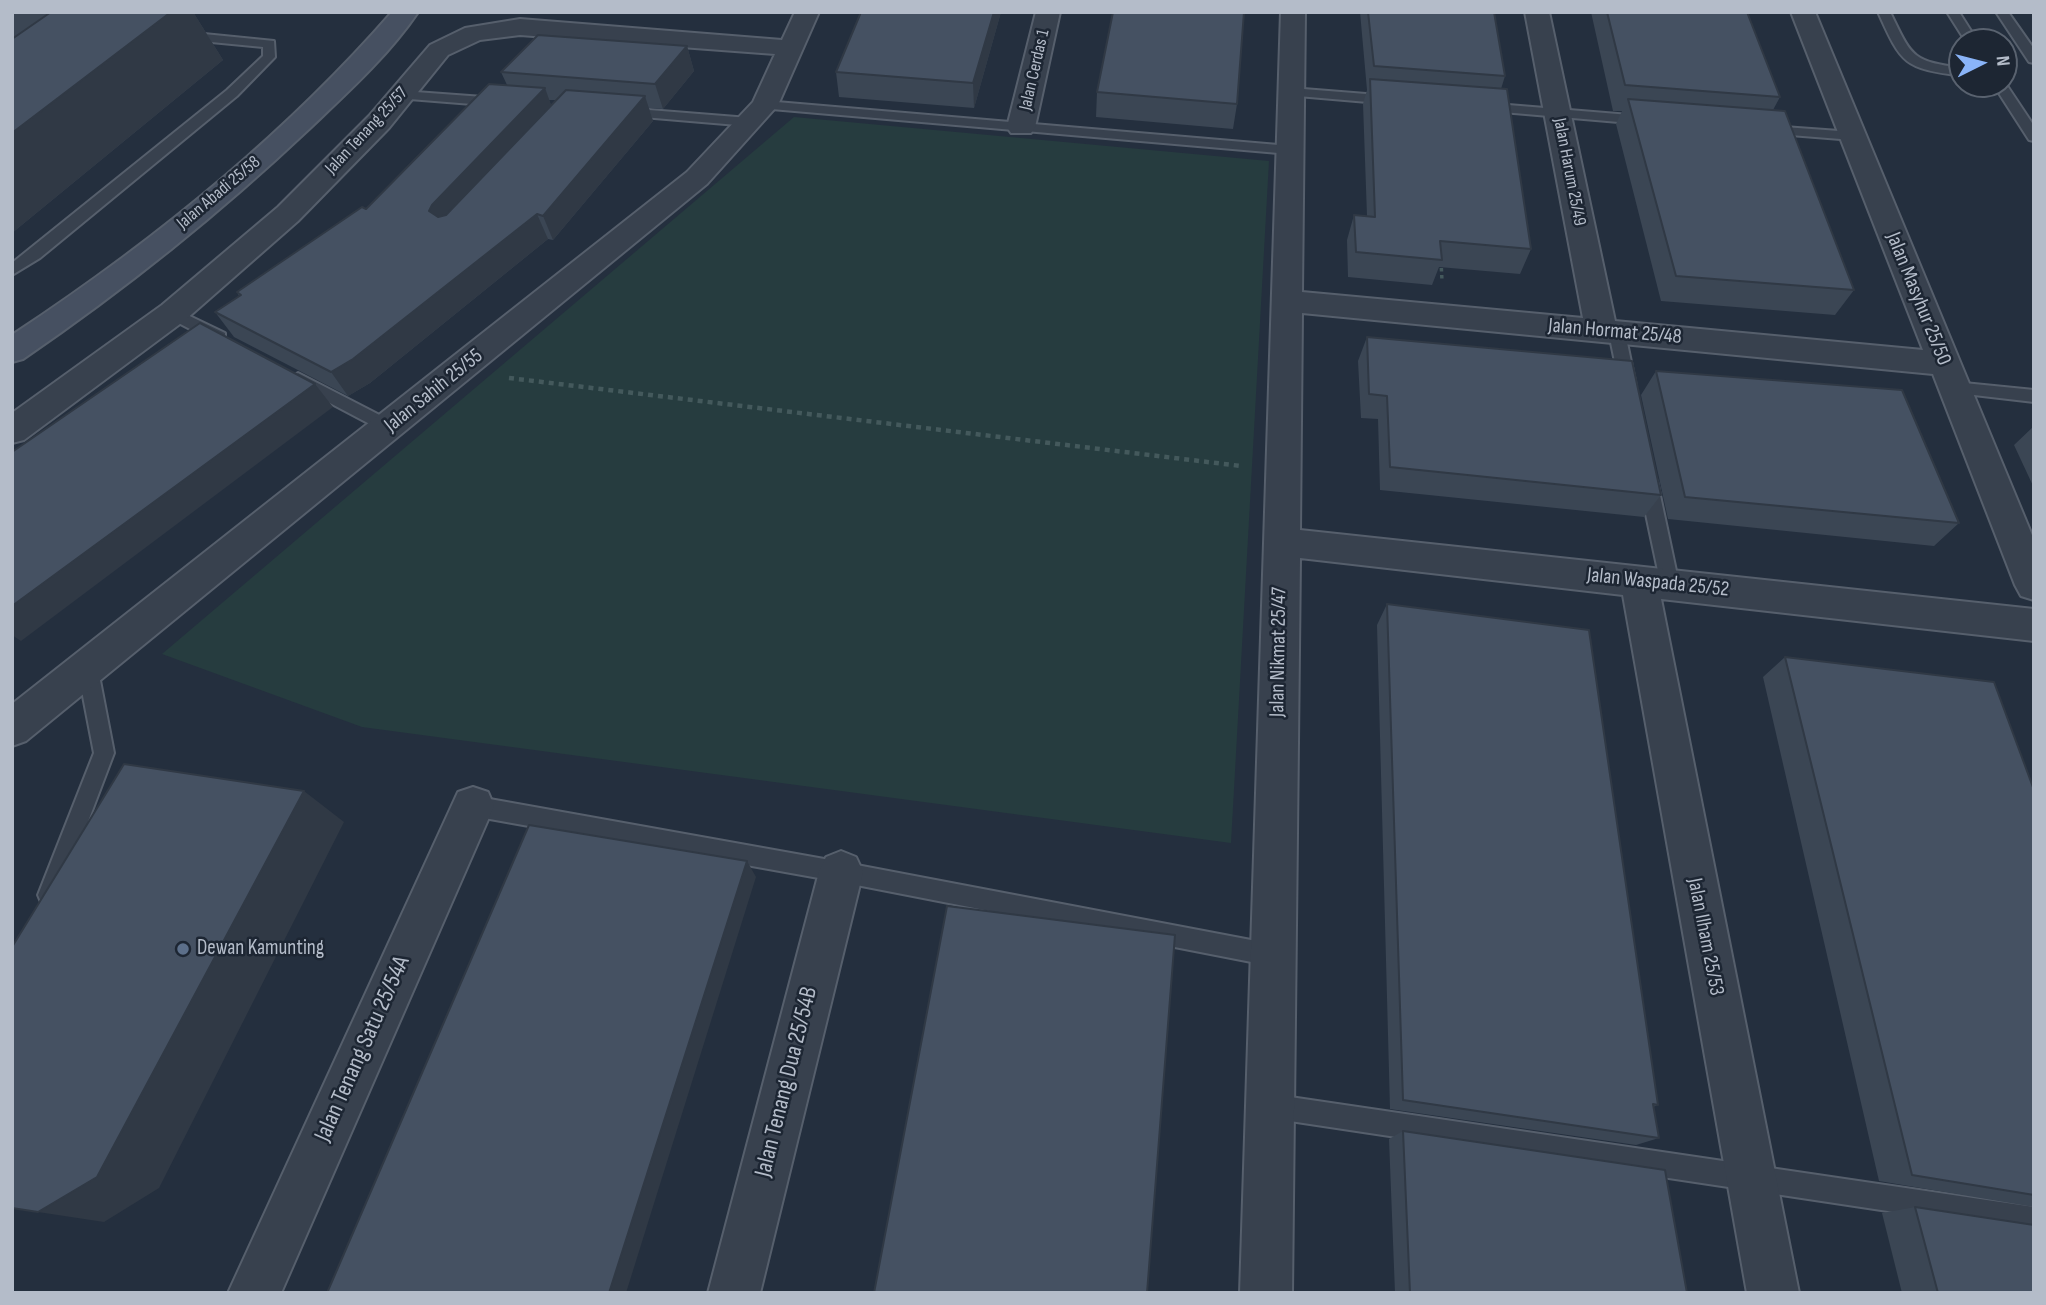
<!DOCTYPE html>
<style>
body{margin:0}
#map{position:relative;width:2046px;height:1305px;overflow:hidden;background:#242f3e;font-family:"Sofia Sans Condensed",sans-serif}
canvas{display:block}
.frame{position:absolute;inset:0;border:14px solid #b4bcc9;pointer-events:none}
.north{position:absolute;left:1948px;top:28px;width:70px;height:70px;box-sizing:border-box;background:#1d2633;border:2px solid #59626f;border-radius:50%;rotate:84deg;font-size:19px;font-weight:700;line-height:28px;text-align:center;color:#b4bcc9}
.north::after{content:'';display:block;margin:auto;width:24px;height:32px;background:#8ab4f8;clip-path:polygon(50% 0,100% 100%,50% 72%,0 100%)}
</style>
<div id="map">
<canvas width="2046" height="1305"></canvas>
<div class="frame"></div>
<div class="north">N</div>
</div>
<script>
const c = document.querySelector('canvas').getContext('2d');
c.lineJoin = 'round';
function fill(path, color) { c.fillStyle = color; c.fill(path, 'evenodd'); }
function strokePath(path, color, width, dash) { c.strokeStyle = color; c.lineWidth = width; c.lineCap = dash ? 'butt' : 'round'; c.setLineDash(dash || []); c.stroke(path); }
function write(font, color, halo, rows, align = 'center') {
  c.font = font + ' "Sofia Sans Condensed",sans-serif'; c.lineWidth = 5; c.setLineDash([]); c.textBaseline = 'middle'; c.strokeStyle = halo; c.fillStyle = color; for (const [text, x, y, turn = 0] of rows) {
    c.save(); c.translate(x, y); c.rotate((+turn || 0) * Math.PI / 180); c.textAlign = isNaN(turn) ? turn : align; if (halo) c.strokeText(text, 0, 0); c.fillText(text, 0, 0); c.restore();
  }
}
const green = new Path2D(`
 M 794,117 L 1269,161 L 1231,843 L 362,727 L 162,654 Z`);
const pathFar1 = new Path2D(`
 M 1441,261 L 1442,281`);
const path = new Path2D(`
 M 509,378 L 1241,466`);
const lane = new Path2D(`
 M 1878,12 L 1890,12 C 1912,57 1911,61 1962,68 L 1962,76 C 1904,68 1902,65 1878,12 Z
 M 1947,12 L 1959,12 L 1978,42 L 1966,42 Z
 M 1996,12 L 2008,12 L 2034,49 L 2034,63 L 2029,62 Z
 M 184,32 L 274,41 L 275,57 L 237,96 L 40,258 L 12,275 L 12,263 L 227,90 L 263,56 L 263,47 L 180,39 L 178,36 Z
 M 2004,81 L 2034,126 L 2034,141 L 2029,140 L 1993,84 L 2004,84 Z
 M 1291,88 L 1391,96 L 1398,100 L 1391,104 L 1286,95 L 1286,89 Z
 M 402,91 L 497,98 L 504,102 L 497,106 L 397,98 L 397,92 Z
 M 765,101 L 1290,146 L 1297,150 L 1290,154 L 760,108 L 758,105 Z
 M 1484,103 L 1642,116 L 1649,120 L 1642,124 L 1479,110 L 1479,104 Z
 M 624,108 L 749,118 L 756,122 L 749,126 L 619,115 L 617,112 Z
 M 1770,126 L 1853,132 L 1860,136 L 1853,140 L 1765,133 L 1765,127 Z
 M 173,308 L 225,333 L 225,341 L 213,341 L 167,317 L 165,313 Z
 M 1617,327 L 1625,333 L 1636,386 L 1628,392 L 1620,386 L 1609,333 Z
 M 298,373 L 395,423 L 397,427 L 395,431 L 383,431 L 292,383 L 290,379 Z
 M 1954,382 L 2034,390 L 2034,402 L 1948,392 L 1946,388 Z
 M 1648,474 L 1657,481 L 1679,585 L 1677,590 L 1663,590 L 1661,585 L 1639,481 Z
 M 88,662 L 95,664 L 98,670 L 114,753 L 60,895 L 57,902 L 49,906 L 41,902 L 38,895 L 94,753 L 78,670 L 81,664 Z
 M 473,796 L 841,862 L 1272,944 L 1280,947 L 1283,955 L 1280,963 L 1272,966 L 841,882 L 473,816 L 466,813 L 463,806 L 466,799 Z
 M 1270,1094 L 2034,1207 L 2034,1233 L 1270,1118 L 1261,1115 L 1258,1106 L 1261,1097 Z`);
const street = new Path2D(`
 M 795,12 L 819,12 L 778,105 L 707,184 L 26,741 L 12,746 L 12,704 L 687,172 L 753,102 L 775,54 L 520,35 L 480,40 L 448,55 L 389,128 L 298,221 L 184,321 L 24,440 L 12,443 L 12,413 L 162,305 L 278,207 L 369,116 L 430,45 L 465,28 L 520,19 L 782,40 Z
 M 1036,12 L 1060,12 L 1035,127 L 1031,133 L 1011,133 L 1007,127 Z
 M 1281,12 L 1305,12 L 1302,292 L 1583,318 L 1525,12 L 1549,12 L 1615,321 L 1923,350 L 1791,12 L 1815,12 L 2034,540 L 2034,600 L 2021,596 L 2015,585 L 1933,374 L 1302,313 L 1300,530 L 2034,609 L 2034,641 L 1661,599 L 1799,1293 L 1747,1293 L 1623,595 L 1300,558 L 1292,1293 L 1240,1293 Z
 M 473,787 L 488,792 L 494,806 L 281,1293 L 228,1293 L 458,792 Z
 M 841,851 L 856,857 L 863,872 L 760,1293 L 708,1293 L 819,872 L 826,857 Z`);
const secondary = new Path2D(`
 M 392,12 L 418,12 C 388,56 347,93 309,129 C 220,213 124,290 23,359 L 12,362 L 12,335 C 150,244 283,137 392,12 Z`);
const wall = new Path2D(`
 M 12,12 L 193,12 L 223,60 L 12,233 Z
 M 1001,12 L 974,108 L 839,97 L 836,72 Z
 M 1360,12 L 1494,12 L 1505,76 L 1501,89 L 1531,249 L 1520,274 L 1439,267 L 1432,285 L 1348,277 L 1347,240 L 1354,215 L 1367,216 L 1363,104 L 1367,90 Z
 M 1591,12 L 1747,12 L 1780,97 L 1773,110 L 1854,290 L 1835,315 L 1661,301 L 1616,124 L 1622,111 L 1613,111 Z
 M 687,46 L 694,71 L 663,109 L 649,108 L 653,121 L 553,240 L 548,239 L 370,383 L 348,396 L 234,337 L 215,312 L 239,296 L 237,292 L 366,209 L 507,85 L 501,72 ZM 549,100 L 556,100 L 551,105 Z
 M 1097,92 L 1237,104 L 1233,129 L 1096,117 Z
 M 1367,337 L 1661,495 L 1644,517 L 1380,490 L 1378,419 L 1361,418 L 1358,361 Z
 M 1656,371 L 1959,523 L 1934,546 L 1668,519 L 1641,395 Z
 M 2034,426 L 2034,488 L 2014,445 Z
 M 1387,604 L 1658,1105 L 1653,1107 L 1659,1138 L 1636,1145 L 1390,1109 L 1377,625 Z
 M 1785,657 L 2034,790 L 2034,1207 L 1879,1181 L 1763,677 Z
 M 1403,1131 L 1687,1293 L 1395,1293 L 1389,1139 Z
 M 1915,1207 L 2034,1293 L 1902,1293 L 1882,1213 Z`);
const shadedWall = new Path2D(`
 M 171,12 L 193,12 L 223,60 L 12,233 L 12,133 Z
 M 994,12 L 1001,12 L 974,108 L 973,83 Z
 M 687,46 L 694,71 L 663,109 L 655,84 Z
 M 545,88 L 554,113 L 445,230 L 429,211 L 432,205 Z
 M 645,96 L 653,121 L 553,240 L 543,216 Z
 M 537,214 L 548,239 L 370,383 L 348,396 L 331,372 Z
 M 315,384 L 333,407 L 21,641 L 12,635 L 12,606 Z
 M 304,791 L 344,822 L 159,1188 L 104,1222 L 38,1212 Z
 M 747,861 L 756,877 L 626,1293 L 609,1293 Z`);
const building = new Path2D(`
 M 51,12 L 171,12 L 12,133 L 12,39 Z
 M 861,12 L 994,12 L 973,83 L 836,72 Z
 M 1113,12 L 1244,12 L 1237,104 L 1097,92 Z
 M 1368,12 L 1494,12 L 1505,76 L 1374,66 Z
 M 1607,12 L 1747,12 L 1780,97 L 1625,85 Z
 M 538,35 L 687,46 L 655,84 L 501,72 Z
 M 1370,79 L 1507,89 L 1531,249 L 1440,241 L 1442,260 L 1356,252 L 1354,215 L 1375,217 Z
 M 489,84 L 545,88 L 432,205 L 429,211 L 438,217 L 446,215 L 566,90 L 645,96 L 543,216 L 537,214 L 353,359 L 331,372 L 215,312 L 241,295 L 237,292 L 362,207 L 366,209 Z
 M 1628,99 L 1785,111 L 1854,290 L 1676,276 Z
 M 200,323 L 315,384 L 12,606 L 12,452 Z
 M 1367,337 L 1632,361 L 1661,495 L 1390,467 L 1387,396 L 1369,394 Z
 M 1656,371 L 1902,390 L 1959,523 L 1685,497 Z
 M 1387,604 L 1589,630 L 1658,1105 L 1653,1104 L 1659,1138 L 1403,1100 Z
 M 1785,657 L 1994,682 L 2034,790 L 2034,1195 L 1912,1175 Z
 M 124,764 L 304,791 L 97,1177 L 38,1212 L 12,1208 L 12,947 Z
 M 529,825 L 747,861 L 609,1293 L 327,1293 Z
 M 947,906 L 1175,935 L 1147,1293 L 874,1293 Z
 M 1403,1131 L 1665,1170 L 1687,1293 L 1410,1293 Z
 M 1915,1207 L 2034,1225 L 2034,1293 L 1938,1293 Z`);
const markers = [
 [183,949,7,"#5c6f8a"]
];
const farStreetnames = [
 ["Jalan Cerdas 1",1035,70,-77],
 ["Jalan Tenang 25/57",367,131,-47],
 ["Jalan Harum 25/49",1569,172,79],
 ["Jalan Abadi 25/58",219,193,-40]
];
const streetNames = [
 ["Jalan Masyhur 25/50",1918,299,68],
 ["Jalan Hormat 25/48",1615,332,5],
 ["Jalan Sahih 25/55",434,391,-39],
 ["Jalan Waspada 25/52",1658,583,6],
 ["Jalan Nikmat 25/47",1279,652,-89],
 ["Jalan Ilham 25/53",1705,937,79]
];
const poiNames = [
 ["Dewan Kamunting",197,949]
];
const nearStreetnames = [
 ["Jalan Tenang Satu 25/54A",363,1049,-66],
 ["Jalan Tenang Dua 25/54B",787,1082,-76]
];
fill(green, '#263c3f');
strokePath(lane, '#565f6c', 4);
strokePath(street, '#565f6c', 4);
strokePath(secondary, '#565f6c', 4);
strokePath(pathFar1, '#44595c', 3.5, [3.5, 3.5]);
strokePath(path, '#44595c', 4.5, [5, 5]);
fill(lane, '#38414e');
fill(street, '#38414e');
fill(secondary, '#465061');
fill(wall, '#3b4654');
fill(shadedWall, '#303945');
fill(building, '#455162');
strokePath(building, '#303945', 2);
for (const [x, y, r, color] of markers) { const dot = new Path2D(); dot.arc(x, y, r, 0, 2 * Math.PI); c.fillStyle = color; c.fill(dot); strokePath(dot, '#1d2633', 2.5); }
write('18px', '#b4bcc9', '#1d2633', farStreetnames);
write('21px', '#b4bcc9', '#1d2633', streetNames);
write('21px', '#b4bcc9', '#1d2633', poiNames, 'left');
write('24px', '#b4bcc9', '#1d2633', nearStreetnames);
</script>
